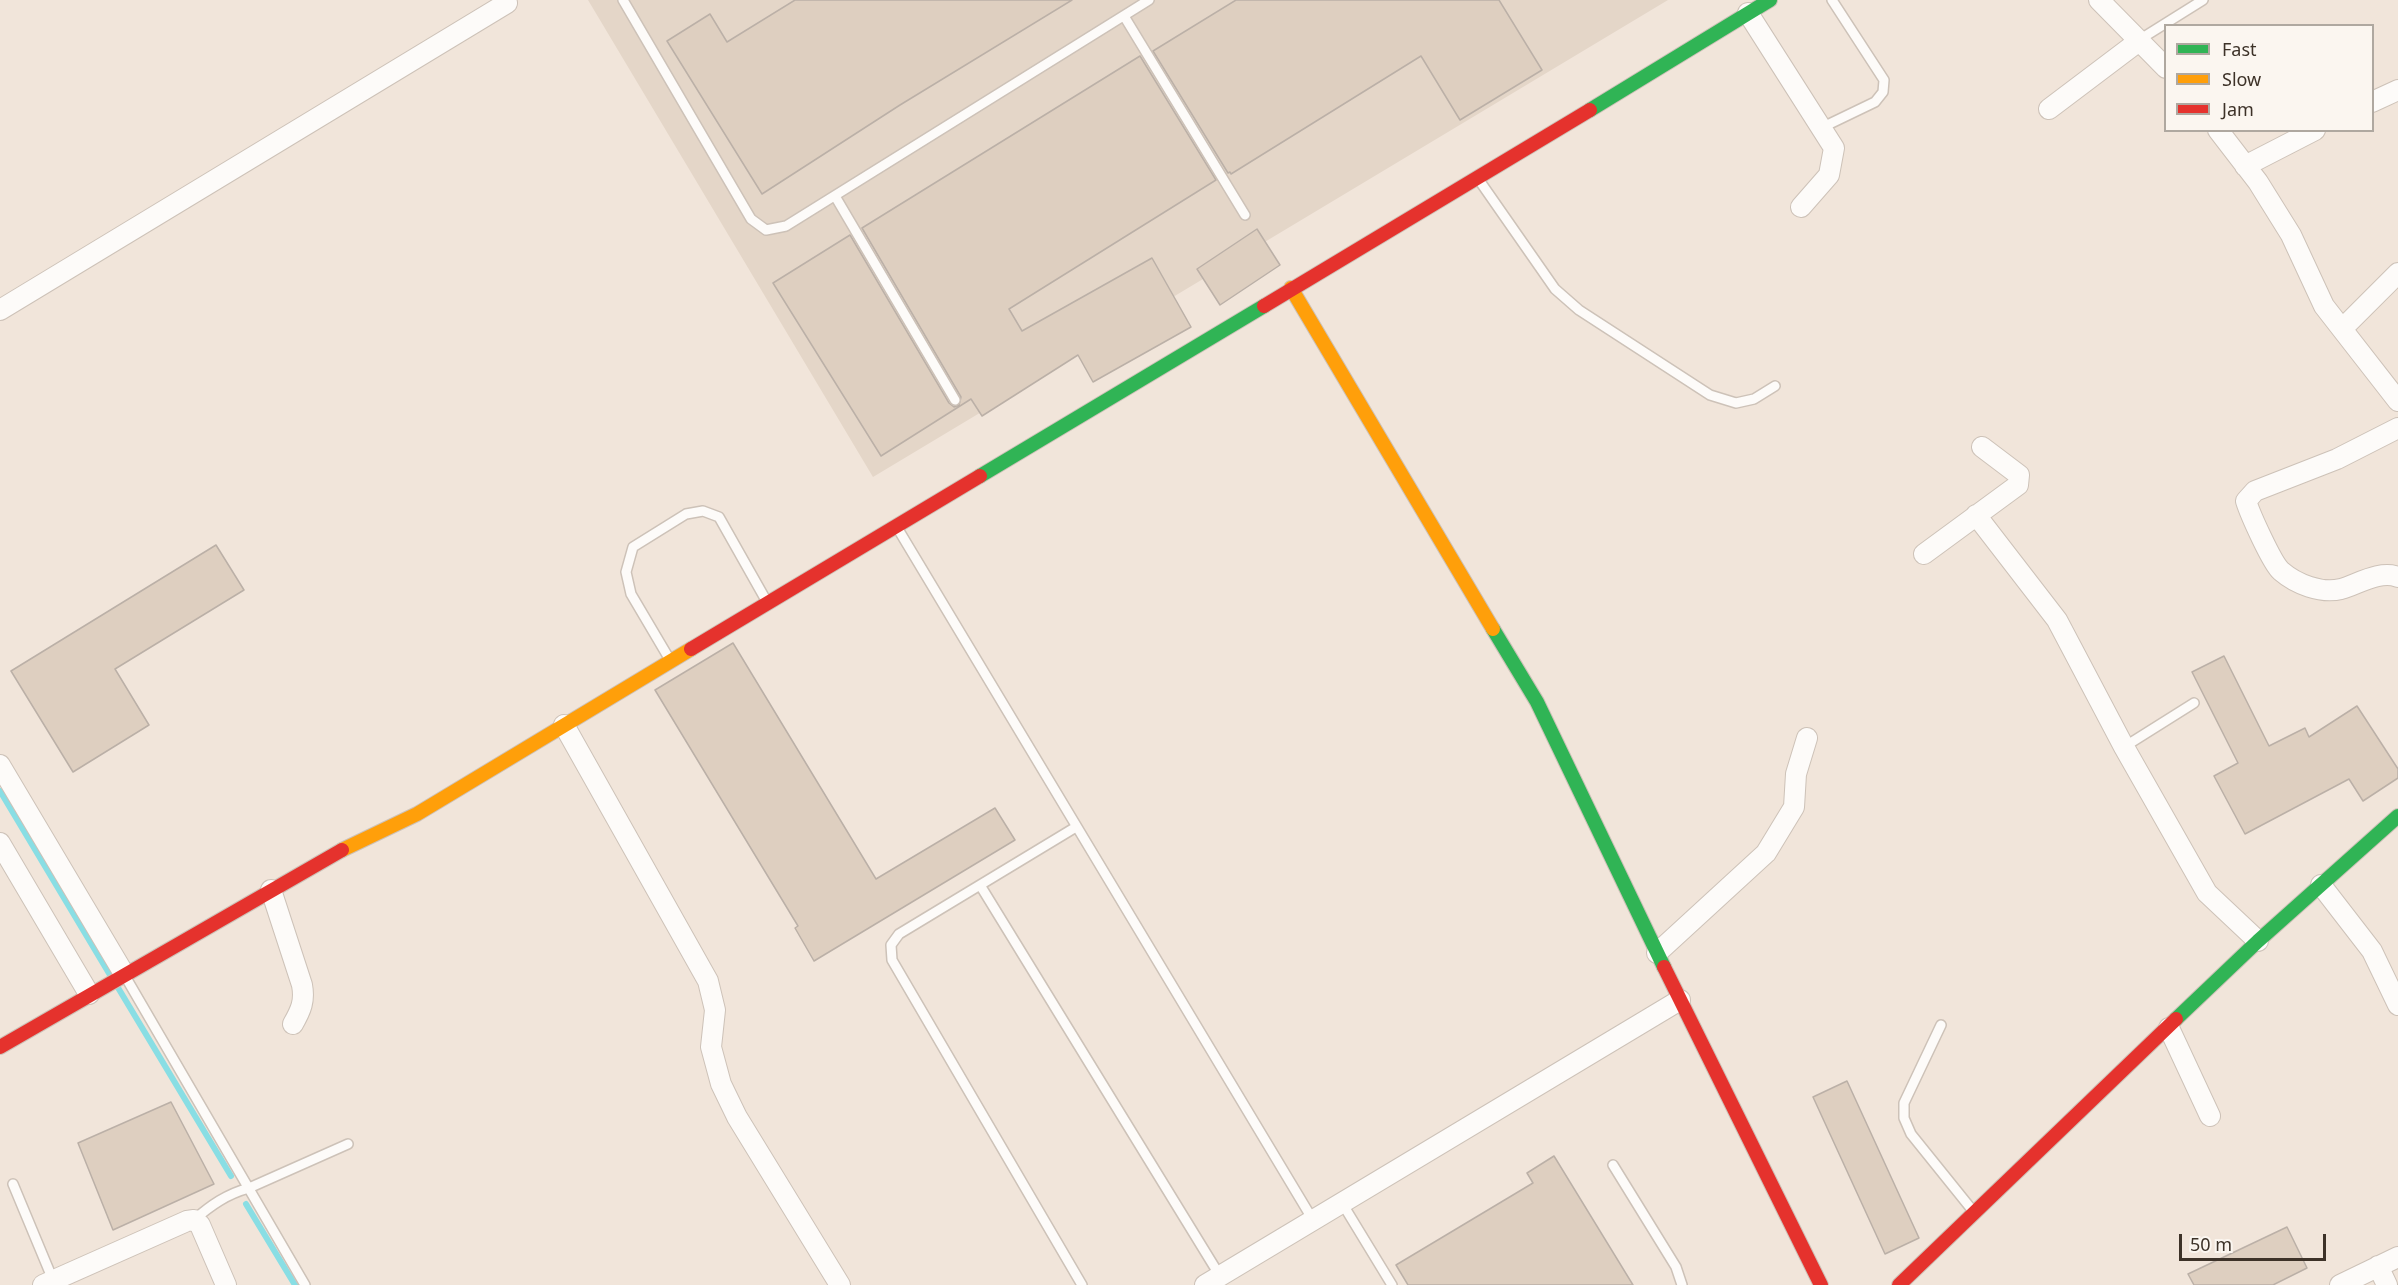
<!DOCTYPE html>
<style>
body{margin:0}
#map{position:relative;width:2398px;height:1285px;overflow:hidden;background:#f1e5da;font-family:"Noto Sans",sans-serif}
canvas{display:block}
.legend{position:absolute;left:2164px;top:24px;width:210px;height:108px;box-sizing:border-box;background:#fbf6f0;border:2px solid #afa8a0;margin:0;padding:8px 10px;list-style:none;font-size:18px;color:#3d3228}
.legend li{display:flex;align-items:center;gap:12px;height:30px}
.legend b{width:30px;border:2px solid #afa8a0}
.scale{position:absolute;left:2179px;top:1234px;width:147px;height:27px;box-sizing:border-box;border:3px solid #3d3228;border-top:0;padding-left:8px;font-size:18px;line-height:21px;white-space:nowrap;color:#3d3228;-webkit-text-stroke:4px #fbf6f0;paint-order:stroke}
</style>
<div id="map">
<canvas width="2398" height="1285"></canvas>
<ul class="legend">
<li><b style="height:8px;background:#30b455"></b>Fast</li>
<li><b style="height:8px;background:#ff9f0a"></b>Slow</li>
<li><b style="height:8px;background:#e5322d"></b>Jam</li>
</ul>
<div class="scale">50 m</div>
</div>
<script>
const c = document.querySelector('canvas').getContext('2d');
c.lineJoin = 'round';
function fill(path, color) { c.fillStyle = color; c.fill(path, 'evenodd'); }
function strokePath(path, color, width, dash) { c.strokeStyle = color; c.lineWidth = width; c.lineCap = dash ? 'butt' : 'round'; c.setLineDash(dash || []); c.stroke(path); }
const industrial = new Path2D(`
 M 588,0 L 1668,0 L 873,477 Z`);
const stream = new Path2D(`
 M 0,791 L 110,975
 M 117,986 L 231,1176
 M 246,1204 L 295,1285`);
const building = new Path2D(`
 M 795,0 L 1072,0 L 900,105 L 762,194 L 667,41 L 710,14 L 727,42 Z
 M 1236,0 L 1499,0 L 1542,70 L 1460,120 L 1421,56 L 1231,174 L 1230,172 L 1228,173 L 1153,51 Z
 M 1140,56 L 1216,180 L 1009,309 L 1022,331 L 1152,258 L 1191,327 L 1093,382 L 1078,355 L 982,416 L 971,399 L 881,456 L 773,283 L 850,235 L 949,403 L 954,407 L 959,405 L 961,397 L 862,228 Z
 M 1257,229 L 1280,265 L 1220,305 L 1197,269 Z
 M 216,545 L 244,590 L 115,669 L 149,725 L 73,772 L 11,671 Z
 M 733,643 L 876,879 L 995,808 L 1015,840 L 814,961 L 795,928 L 798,926 L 655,690 Z
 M 2224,656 L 2269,746 L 2305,728 L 2309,737 L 2357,706 L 2398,769 L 2398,778 L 2363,801 L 2349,779 L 2245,834 L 2214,776 L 2238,763 L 2192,672 Z
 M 1847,1081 L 1919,1238 L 1885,1254 L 1813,1097 Z
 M 171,1102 L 214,1184 L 113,1230 L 78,1143 Z
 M 1554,1156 L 1633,1285 L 1408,1285 L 1396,1265 L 1533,1183 L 1527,1173 Z
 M 2287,1227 L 2307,1268 L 2273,1285 L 2194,1285 L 2188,1274 Z`);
const lane = new Path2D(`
 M 623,0 L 751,219 L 766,230 L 786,226 L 1149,0
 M 1124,16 L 1245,215
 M 2139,40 L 2203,0
 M 1821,128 L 1875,102 L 1883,92 L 1884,80 L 1832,0
 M 1479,180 L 1555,289 L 1579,310 L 1710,395 L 1736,403 L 1754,399 L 1775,386
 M 835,196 L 955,400
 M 898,529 L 1313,1220
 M 670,660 L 631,594 L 626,572 L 633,547 L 686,514 L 703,511 L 719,517 L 767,602
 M 2124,747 L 2194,703
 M 1076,827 L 899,934 L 891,945 L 892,960 L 1082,1285
 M 980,885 L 1220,1276
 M 125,976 L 305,1285
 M 1941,1025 L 1904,1103 L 1904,1118 L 1911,1134 L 1973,1211
 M 1613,1165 L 1676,1267 L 1682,1285
 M 13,1184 L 53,1280
 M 1342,1203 L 1392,1285
 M 194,1220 C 211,1205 227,1194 249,1188 L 348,1144`);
const street = new Path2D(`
 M 2099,0 L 2166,68
 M 1748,13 L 1834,148 L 1829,175 L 1801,207
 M 2372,102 L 2398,90
 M 2049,109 L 2139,41
 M 2218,130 L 2258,182 L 2291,235 L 2324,306 L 2398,401
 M 2245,166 L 2315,130
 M 0,310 L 507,3
 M 2342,329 L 2398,273
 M 2398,428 L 2337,459 L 2255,491 L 2246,501 C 2250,514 2272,563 2281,571 C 2296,584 2321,594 2341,589 C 2358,584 2380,570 2398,577
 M 1976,515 L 2057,620 L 2124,747 L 2207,893 L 2258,941
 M 1924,554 L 2018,485 L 2019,475 L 1982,447
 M 564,725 L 708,981 L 715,1010 L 711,1047 L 721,1084 L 737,1117 L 840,1285
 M 0,765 L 123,972
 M 0,843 L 89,994
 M 2321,885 L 2372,951 L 2398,1005
 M 271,890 L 302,985 C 305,1001 301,1010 293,1024
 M 1657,953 L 1766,853 L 1794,807 L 1796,774 L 1807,738
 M 2169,1028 L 2210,1116
 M 2378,1266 L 2387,1285
 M 43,1285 L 187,1221 L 194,1220 L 200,1225 L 226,1285
 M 1205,1285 L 1680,1000
 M 2340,1285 L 2398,1257`);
const fast = new Path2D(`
 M 1590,110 L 1770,0
 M 980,476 L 1264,306
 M 1493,629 L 1537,702 L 1664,967
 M 2176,1019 L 2258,941 L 2398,816`);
const slow = new Path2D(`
 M 1291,288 L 1493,629
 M 342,850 L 417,814 L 691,649`);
const jam = new Path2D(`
 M 1264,306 L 1590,110
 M 691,649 L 980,476
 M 1664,967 L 1821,1285
 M 0,1047 L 342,850
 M 1899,1285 L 2176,1019`);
fill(industrial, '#e4d6c8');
strokePath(stream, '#89dee4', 6);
fill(building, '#decfc0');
strokePath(building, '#bbb0a7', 1.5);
strokePath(lane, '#cdc2b8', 12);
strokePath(street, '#cdc2b8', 22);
strokePath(fast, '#cdc2b8', 16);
strokePath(slow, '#cdc2b8', 16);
strokePath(jam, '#cdc2b8', 16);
strokePath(lane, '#fdfbf9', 9);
strokePath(street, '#fdfbf9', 20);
strokePath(fast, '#30b455', 14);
strokePath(slow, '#ff9f0a', 14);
strokePath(jam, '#e5322d', 14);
</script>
